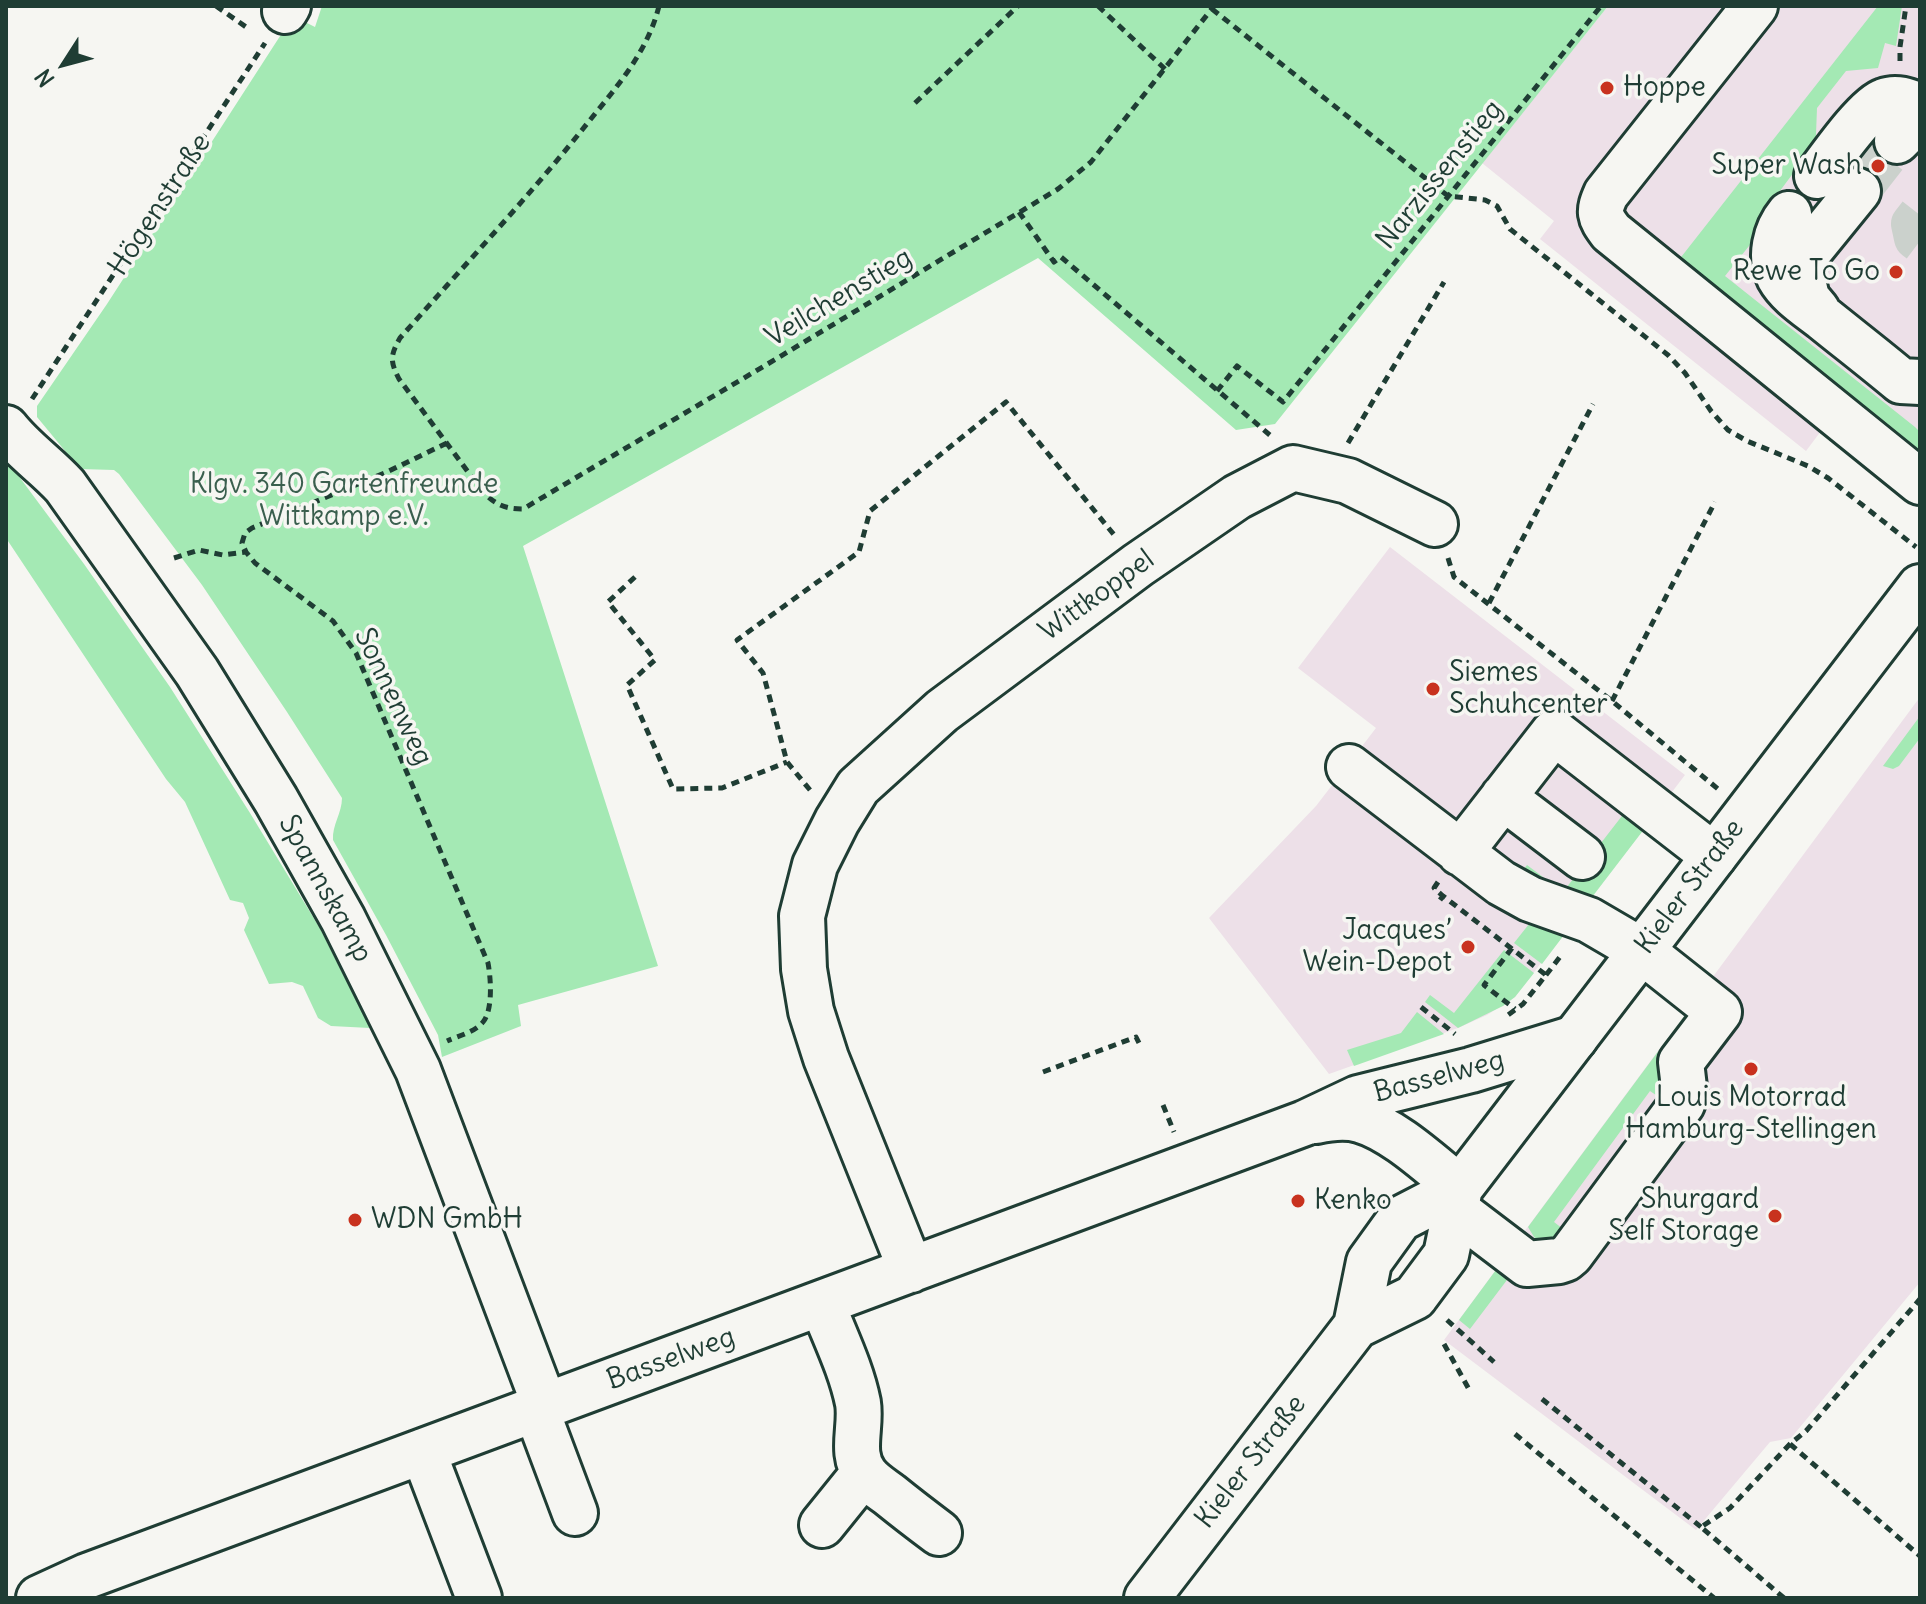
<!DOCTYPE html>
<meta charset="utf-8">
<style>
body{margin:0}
#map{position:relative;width:1926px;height:1604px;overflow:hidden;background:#f6f6f2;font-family:Delius,sans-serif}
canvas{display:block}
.frame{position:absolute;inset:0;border:8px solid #1f3d34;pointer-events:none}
.north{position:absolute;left:24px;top:24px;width:80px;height:80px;-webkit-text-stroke:6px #f6f6f2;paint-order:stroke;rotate:234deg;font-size:22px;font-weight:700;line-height:32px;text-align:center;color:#1f3d34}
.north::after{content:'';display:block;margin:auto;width:28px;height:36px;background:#1f3d34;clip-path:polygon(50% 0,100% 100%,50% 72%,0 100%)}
</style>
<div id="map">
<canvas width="1926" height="1604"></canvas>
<div class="frame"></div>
<div class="north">N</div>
</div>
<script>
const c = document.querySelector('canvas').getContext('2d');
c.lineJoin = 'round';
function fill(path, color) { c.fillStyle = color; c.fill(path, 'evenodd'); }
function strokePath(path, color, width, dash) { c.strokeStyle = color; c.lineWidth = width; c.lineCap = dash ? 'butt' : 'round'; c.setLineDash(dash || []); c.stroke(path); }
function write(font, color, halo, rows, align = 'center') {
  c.font = font + ' Delius,sans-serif'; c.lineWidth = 7; c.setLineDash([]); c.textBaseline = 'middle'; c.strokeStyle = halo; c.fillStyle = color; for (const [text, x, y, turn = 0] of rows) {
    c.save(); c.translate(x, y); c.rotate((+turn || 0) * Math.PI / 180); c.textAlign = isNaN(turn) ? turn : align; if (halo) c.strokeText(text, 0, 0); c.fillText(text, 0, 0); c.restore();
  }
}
const built = new Path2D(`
 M 1608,6 L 1920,6 L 1920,455 L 1876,421 L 1850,454 L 1821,431 L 1806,451 L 1540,239 L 1554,221 L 1482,163 Z
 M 1390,547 L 1685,775 L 1515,997 L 1487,1015 L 1458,1028 L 1329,1074 L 1209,918 L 1316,806 L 1376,728 L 1298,668 Z
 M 1920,697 L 1920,1282 L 1791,1438 L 1770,1442 L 1696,1530 L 1444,1340 Z`);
const green = new Path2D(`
 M 322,6 L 1608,6 L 1275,424 L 1236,430 L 1038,258 L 523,546 L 658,966 L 518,1005 L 521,1026 L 442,1057 L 438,1035 L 386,935 L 333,840 C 332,825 342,813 342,798 L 287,712 L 202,585 L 119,474 L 114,470 L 80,469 L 37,417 L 37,406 L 107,304 L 293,16 L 315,27 Z
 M 1878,6 L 1902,6 L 1896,46 L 1885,43 L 1878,68 L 1846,71 L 1817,108 L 1815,161 L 1800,164 L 1762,215 L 1769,221 L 1725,276 L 1915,427 L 1920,432 L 1920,455 L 1678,261 Z
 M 6,459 L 84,564 L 170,687 L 250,813 L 321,930 L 370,1028 L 331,1026 L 318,1018 L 303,986 L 292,982 L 269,984 L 244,930 L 249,918 L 243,903 L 230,900 L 185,802 L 166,779 L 6,538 Z
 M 1920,716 L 1920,738 L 1899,766 L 1893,769 L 1883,766 Z
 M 1625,812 L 1645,828 L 1586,905 L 1527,875 L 1524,869 L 1527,865 L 1563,892 Z
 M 1541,918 L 1564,935 L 1542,964 L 1514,943 L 1533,919 Z
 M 1504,950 L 1534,973 L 1515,997 L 1503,1006 L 1458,1028 L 1425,1002 L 1430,995 L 1454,1013 Z
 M 1688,1011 L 1695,1016 L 1672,1106 L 1650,1091 L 1554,1222 L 1576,1239 L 1540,1242 L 1534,1237 L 1528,1227 Z
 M 1417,1012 L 1444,1034 L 1354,1066 L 1347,1050 L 1401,1033 Z
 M 1504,1259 L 1516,1268 L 1470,1329 L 1459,1320 Z`);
const minorTunnel = new Path2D(`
 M 1858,191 L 1897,141
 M 1920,215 L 1913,224 L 1916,238 L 1920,241`);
const path = new Path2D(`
 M 216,6 L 249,29
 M 659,6 C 647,55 612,92 582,130 C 524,202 461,269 400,338 C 390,356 390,361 399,379 L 483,492 C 496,505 505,509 523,509 L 776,359 L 1058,189 L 1091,162 L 1214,6
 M 1098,6 L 1165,69
 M 1212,9 L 1448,196 L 1485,200 L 1497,206 L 1510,229 L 1668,355 L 1685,373 L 1711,411 L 1728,430 L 1747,441 L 1808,466 L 1828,478 L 1916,547
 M 1900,61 L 1900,47 L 1906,6
 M 915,103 L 1018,6
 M 1019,212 L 1054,262 L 1061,257 L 1271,436
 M 1217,391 L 1237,366 L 1283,402 L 1601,6
 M 32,399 L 265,43
 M 447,443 L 387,472 L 252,528 L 245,533 L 242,543 L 246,552 L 255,563 L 333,621 L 356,653 L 488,963 C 491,979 493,1010 483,1022 C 475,1032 458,1036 447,1041
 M 1348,443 L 1444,282
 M 174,558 L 199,550 L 223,555 L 246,552
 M 1448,558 L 1454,577 L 1612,701 L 1718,789
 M 635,577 L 608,602 L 655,660 L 627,685 L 673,789 L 722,788 L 787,762
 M 1489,603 L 1593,404
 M 1612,701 L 1715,502
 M 810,790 L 787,762 L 763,673 L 737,640 L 859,552 L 870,511 L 1006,402 L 1115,536
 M 1438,882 L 1434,888 L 1443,896
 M 1440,900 L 1443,896 L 1546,975 L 1523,1004 L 1508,1015
 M 1512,948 L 1484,985 L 1515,1009
 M 1546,975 L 1563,953
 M 1421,1007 L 1455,1034
 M 1043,1072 L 1136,1037 L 1139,1043
 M 1163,1105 L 1174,1132
 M 1447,1320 L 1494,1362
 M 1444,1344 L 1471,1393
 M 1542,1399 L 1701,1527
 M 1515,1434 L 1714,1598
 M 1790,1444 L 1920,1556
 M 1784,1598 L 1701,1527 L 1730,1508 L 1790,1444 L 1806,1431 L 1920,1299`);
const minor = new Path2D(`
 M 1755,6 L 1606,194 C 1598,212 1599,216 1611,232 L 1920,482
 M 285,11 L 288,6
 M 1897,141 L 1914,124 L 1920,122
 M 1817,176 C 1830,159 1866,107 1884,101 C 1897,96 1908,101 1920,106
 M 1789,214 C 1775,231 1769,257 1779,277 C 1789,295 1809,307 1824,319 C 1850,340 1876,360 1901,381 L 1920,382
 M 1817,310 L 1807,298 L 1802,276 L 1806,255 L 1858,191
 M 6,428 C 23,450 47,466 65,486 L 197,672 L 276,800 L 343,919 L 418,1070 L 545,1406
 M 1349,767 L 1501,883 L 1530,899 L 1589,920 L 1642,951 L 1719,1012 L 1681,1062 L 1685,1096 L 1682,1104 L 1571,1254 L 1565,1259 L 1559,1261 L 1527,1264 L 1456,1210
 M 1503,797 L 1582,857
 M 1460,853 L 1554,732 L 1714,856
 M 1316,1121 C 1330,1118 1345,1116 1360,1120 C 1395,1130 1432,1166 1460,1188
 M 911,1270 L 826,1058 L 811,1011 L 804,969 L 802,916 L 815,865 L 837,821 L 858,787 L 942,711 L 1138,565 L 1237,497 L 1293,468 L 1348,481 L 1435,524
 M 822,1303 C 834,1335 851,1368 858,1403 C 862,1427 849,1454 866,1475 C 872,1483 882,1489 890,1495 C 906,1508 923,1521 939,1533
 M 536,1409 L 575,1513
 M 423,1451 L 479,1598
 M 822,1525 L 864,1473
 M 39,1598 L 87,1576 L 1305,1123 L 1358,1098 L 1471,1070 L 1575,1038`);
const major = new Path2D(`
 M 1356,1326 L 1415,1297 L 1417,1294 L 1446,1255 L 1460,1188
 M 1147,1598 L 1356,1326 L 1369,1262 L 1400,1219 L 1460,1188 L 1920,587`);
const markers = [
 [1607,88,8,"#c8321e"],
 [1878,166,8,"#c8321e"],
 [1896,272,8,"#c8321e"],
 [1433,689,8,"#c8321e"],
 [1468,947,8,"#c8321e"],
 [1751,1069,8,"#c8321e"],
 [1298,1201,8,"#c8321e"],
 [1775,1216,8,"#c8321e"],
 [355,1220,8,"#c8321e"]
];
const poiNames = [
 ["Hoppe",1623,88],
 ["Super Wash",1862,166,"right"],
 ["Rewe To Go",1880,272,"right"],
 ["Siemes",1449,673],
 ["Schuhcenter",1449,705],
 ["Jacques’",1452,931,"right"],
 ["Wein-Depot",1452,963,"right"],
 ["Louis Motorrad",1751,1098,"center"],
 ["Hamburg-Stellingen",1751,1130,"center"],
 ["Shurgard",1759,1200,"right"],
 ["Self Storage",1759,1232,"right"],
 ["Kenko",1314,1201],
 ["WDN GmbH",371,1220]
];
const streetNames = [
 ["Narzissenstieg",1440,175,-51],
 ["Högenstraße",160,205,-57],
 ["Veilchenstieg",839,298,-31],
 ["Wittkoppel",1097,596,-36],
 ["Sonnenweg",393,697,65],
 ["Kieler Straße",1690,887,-53],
 ["Spannskamp",325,889,61],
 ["Basselweg",1439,1077,-15],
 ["Basselweg",671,1359,-20],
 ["Kieler Straße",1251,1462,-52]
];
const parkNames = [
 ["Klgv. 340 Gartenfreunde",344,485],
 ["Wittkamp e.V.",344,517]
];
fill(built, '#ede0e8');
fill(green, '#a4e9b4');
strokePath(minorTunnel, '#cbd1cc', 44, [44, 22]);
strokePath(minor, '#1f3d34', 50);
strokePath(major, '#1f3d34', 50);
strokePath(path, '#1f3d34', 5, [8, 6]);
strokePath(minor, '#f6f6f2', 44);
strokePath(major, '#f6f6f2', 44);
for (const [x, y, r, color] of markers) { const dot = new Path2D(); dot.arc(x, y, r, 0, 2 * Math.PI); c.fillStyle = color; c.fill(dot); strokePath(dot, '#f6f6f2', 3); }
write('28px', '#1f3d34', '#f6f6f2', poiNames, 'left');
write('28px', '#1f3d34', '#f6f6f2', streetNames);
write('28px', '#3a5f4e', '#f6f6f2', parkNames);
</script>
